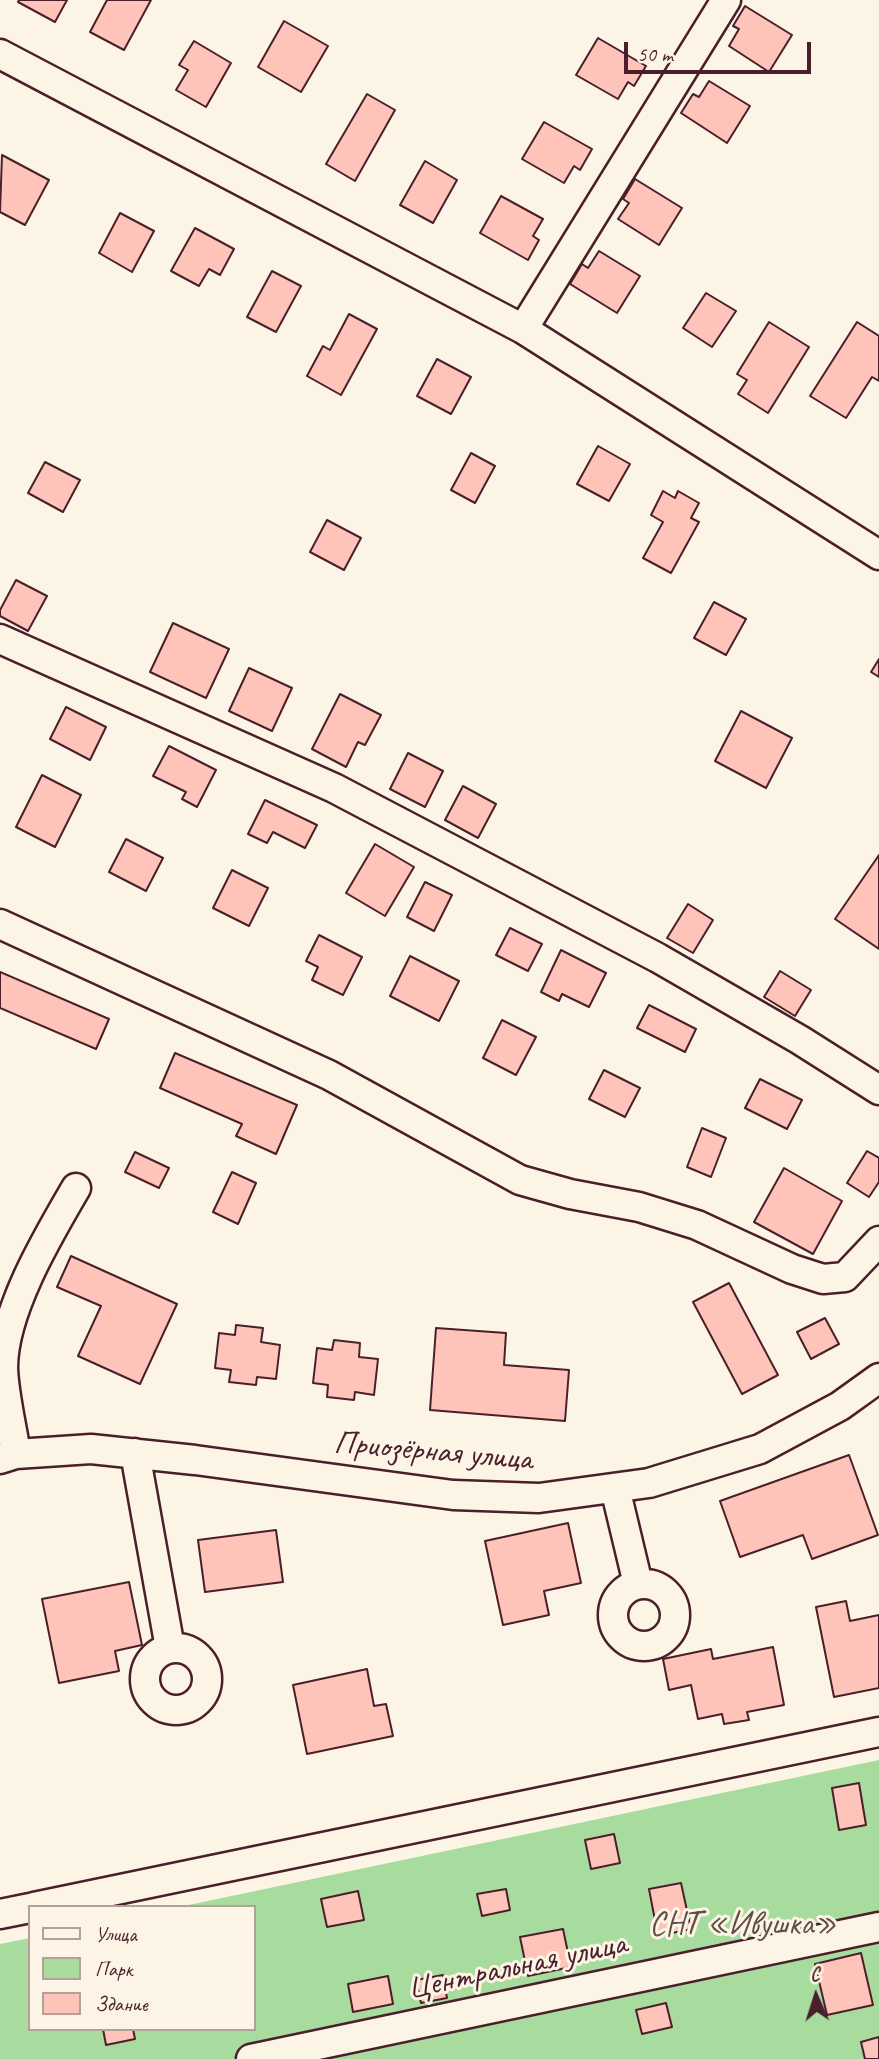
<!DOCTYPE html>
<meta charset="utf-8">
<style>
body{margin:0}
#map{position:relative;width:879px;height:2059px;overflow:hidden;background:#fcf5e5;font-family:Caveat,sans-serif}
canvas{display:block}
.legend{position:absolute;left:28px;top:1905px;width:228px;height:126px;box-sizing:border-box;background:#fcf5e5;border:2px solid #b59f9b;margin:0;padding:9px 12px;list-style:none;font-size:21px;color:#4a1f2b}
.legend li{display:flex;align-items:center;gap:14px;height:35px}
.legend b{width:35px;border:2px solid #b59f9b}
.north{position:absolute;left:781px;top:1961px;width:70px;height:70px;-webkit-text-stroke:5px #fcf5e5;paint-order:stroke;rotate:357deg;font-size:19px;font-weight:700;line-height:28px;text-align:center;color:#4a1f2b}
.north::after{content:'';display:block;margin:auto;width:24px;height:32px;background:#4a1f2b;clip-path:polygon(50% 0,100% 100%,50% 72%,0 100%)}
.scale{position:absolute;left:624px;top:42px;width:187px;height:32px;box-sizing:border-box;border:4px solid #4a1f2b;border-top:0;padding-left:9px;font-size:21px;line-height:24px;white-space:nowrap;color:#4a1f2b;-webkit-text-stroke:5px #fcf5e5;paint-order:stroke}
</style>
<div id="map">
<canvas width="879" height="2059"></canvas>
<ul class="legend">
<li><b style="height:9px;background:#fcf5e5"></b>Улица</li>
<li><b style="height:19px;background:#a8dc9e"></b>Парк</li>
<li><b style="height:19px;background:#ffc4b9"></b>Здание</li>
</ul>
<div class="north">С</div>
<div class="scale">50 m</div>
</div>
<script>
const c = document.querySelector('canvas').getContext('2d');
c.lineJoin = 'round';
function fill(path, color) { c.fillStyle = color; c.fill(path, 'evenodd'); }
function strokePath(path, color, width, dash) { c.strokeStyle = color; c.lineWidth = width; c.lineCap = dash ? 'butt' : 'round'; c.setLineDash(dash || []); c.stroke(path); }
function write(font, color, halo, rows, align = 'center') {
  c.font = font + ' Caveat,sans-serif'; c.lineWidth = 6; c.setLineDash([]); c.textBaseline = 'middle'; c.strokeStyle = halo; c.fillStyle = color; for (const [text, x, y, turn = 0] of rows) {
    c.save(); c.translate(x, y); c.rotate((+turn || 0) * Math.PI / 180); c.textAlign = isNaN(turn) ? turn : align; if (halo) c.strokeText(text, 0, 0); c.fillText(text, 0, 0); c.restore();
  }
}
const green = new Path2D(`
 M 879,1760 L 879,2059 L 0,2059 L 0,1944 L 30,1938 L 30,2029 L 254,2029 L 254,1907 L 179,1907 Z`);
const building = new Path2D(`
 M 19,0 L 67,0 L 55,22 L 18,2 Z
 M 107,0 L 151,0 L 124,50 L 90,32 Z
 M 745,6 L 792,35 L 769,72 L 729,46 L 739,29 L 733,26 Z
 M 284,21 L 328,46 L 301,92 L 258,67 Z
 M 598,38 L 646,66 L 634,86 L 628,82 L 618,99 L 576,75 Z
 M 194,41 L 231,63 L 206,107 L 176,90 L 188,70 L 179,65 Z
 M 709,81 L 750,106 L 727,143 L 681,113 L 693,94 L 699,97 Z
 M 367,94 L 395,110 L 355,181 L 326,164 Z
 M 544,122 L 592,149 L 580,170 L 574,166 L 564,183 L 522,159 Z
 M 2,155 L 49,180 L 25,225 L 0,212 Z
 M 425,161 L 457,180 L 433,223 L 400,205 Z
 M 635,179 L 682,208 L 659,245 L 618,219 L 629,203 L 623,199 Z
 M 501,196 L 543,219 L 533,236 L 539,240 L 528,260 L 480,233 Z
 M 120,213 L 154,231 L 132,272 L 99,253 Z
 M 195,228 L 234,249 L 220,275 L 209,269 L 199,286 L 171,271 Z
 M 599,251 L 640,276 L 617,313 L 570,284 L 582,264 L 588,268 Z
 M 272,271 L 301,286 L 276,332 L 247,317 Z
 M 706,293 L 736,311 L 712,347 L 683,328 Z
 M 349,314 L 377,329 L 341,395 L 307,376 L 323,346 L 330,350 Z
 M 769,322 L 809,347 L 768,413 L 738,394 L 747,380 L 737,374 Z
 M 857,322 L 879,336 L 879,381 L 872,377 L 846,418 L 810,396 Z
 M 437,359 L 471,377 L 451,414 L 417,396 Z
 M 598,446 L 630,464 L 609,501 L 577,484 Z
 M 471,453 L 495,466 L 475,503 L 451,490 Z
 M 45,462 L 80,480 L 63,512 L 28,493 Z
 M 663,491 L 675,498 L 678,491 L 699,503 L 691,518 L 699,522 L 671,573 L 643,558 L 663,522 L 651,515 Z
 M 327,520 L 361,538 L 344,570 L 310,552 Z
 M 16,580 L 47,596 L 28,631 L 0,616 L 0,610 Z
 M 714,602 L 746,619 L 726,655 L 694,638 Z
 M 173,623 L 229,649 L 206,698 L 150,672 Z
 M 879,659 L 879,677 L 871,672 Z
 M 249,668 L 292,688 L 272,731 L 229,711 Z
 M 340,694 L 381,715 L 365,745 L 358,742 L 346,767 L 312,749 Z
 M 66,707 L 106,727 L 90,760 L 50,739 Z
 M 741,711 L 792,738 L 766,788 L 715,761 Z
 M 169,746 L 216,770 L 197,807 L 182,799 L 186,792 L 153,776 Z
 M 408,753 L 443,771 L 425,807 L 390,789 Z
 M 42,775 L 81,795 L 55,847 L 16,827 Z
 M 463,786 L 496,804 L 478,838 L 445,820 Z
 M 265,800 L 317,825 L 305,848 L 273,832 L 267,843 L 248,834 Z
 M 126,839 L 163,858 L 146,891 L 109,872 Z
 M 375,844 L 414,867 L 385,916 L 346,893 Z
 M 879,855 L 879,949 L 835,919 Z
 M 232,870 L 268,888 L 249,926 L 213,908 Z
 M 425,882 L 452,895 L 434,931 L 407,917 Z
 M 688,904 L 713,920 L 693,953 L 667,938 Z
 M 510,928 L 542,944 L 528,971 L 496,955 Z
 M 319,935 L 362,957 L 343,995 L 312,980 L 318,967 L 306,961 Z
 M 561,950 L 606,973 L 589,1007 L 562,994 L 559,1001 L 541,992 Z
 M 410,956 L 459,981 L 439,1021 L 390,996 Z
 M 780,971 L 811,990 L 795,1016 L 764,997 Z
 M 0,972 L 109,1019 L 96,1049 L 0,1008 Z
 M 649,1005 L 696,1029 L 685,1052 L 637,1028 Z
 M 502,1020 L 536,1037 L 516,1075 L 483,1058 Z
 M 175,1053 L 297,1105 L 276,1154 L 236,1136 L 242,1124 L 160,1088 Z
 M 604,1070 L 640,1088 L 625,1117 L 589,1099 Z
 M 760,1079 L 802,1100 L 787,1129 L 745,1108 Z
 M 702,1128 L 726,1138 L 711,1177 L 687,1167 Z
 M 867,1151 L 879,1158 L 879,1182 L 869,1197 L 847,1183 Z
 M 135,1152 L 169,1168 L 159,1188 L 125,1172 Z
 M 784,1168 L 842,1201 L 813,1254 L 754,1222 Z
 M 232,1172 L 256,1183 L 238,1224 L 213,1212 Z
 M 71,1256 L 177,1304 L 140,1384 L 78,1356 L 101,1306 L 57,1287 Z
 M 729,1283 L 778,1375 L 742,1394 L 693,1302 Z
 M 825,1318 L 839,1344 L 811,1359 L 797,1332 Z
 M 236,1325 L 263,1328 L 261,1342 L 280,1345 L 276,1379 L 257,1377 L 256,1385 L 229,1382 L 231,1370 L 215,1368 L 219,1333 L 235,1335 Z
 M 436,1328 L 506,1333 L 504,1365 L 569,1370 L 565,1421 L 430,1410 Z
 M 334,1340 L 360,1343 L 359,1357 L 378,1359 L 374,1395 L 355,1392 L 354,1400 L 327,1397 L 328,1385 L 313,1383 L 317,1348 L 332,1350 Z
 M 849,1455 L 878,1535 L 812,1559 L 803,1535 L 740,1557 L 720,1501 Z
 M 568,1523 L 581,1583 L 544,1591 L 549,1615 L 503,1625 L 485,1541 Z
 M 276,1530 L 283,1582 L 205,1592 L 198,1540 Z
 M 129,1582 L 142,1645 L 115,1651 L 119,1671 L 59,1683 L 42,1599 Z
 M 846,1601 L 850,1621 L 879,1615 L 879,1688 L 834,1697 L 816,1607 Z
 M 773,1647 L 784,1705 L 747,1712 L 749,1720 L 724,1724 L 722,1714 L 698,1719 L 691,1685 L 669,1690 L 663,1659 L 711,1649 L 713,1659 Z
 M 367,1669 L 374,1706 L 386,1704 L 393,1736 L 307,1754 L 293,1685 Z
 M 859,1783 L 866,1825 L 839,1830 L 832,1788 Z
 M 614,1834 L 620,1863 L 591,1869 L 585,1840 Z
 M 681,1883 L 691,1929 L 658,1936 L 649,1889 Z
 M 506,1889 L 510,1910 L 482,1916 L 477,1894 Z
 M 358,1891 L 364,1920 L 327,1927 L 321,1899 Z
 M 563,1929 L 571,1967 L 528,1976 L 520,1937 Z
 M 861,1953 L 873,2005 L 827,2015 L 815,1964 Z
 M 443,1975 L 447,1998 L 421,2003 L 416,1980 Z
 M 388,1976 L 393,2004 L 353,2012 L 348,1984 Z
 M 666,2003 L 672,2027 L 642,2034 L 636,2010 Z
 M 103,2029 L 133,2029 L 135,2039 L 106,2045 Z
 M 879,2037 L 879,2059 L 865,2059 L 861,2042 Z`);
const minor = new Path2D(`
 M 0,54 L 523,329 L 879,555
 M 523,329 L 726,0
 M 0,639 L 334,788 L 658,958 L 800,1040 L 879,1090
 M 0,924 L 329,1075 L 520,1180 L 570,1194 L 639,1207 L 697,1225 L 792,1269 L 823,1279 L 845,1277 L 879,1241
 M 135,1453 L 170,1648
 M 16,1454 C 12,1426 4,1396 3,1368 C 3,1311 48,1236 76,1188
 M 0,1459 L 16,1454 L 91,1449 L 195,1460 L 453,1495 L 539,1498 L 649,1483 L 760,1449 L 840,1406 L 879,1378
 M 615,1488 L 638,1584
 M613 1615a31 31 0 1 1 62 0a31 31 0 1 1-62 0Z
 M145 1679a31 31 0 1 1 62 0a31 31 0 1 1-62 0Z
 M 34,1907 L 879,1732
 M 0,1914 L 30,1908
 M 251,2059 L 879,1927`);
const streetNames = [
 ["Приозёрная улица",433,1452,5],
 ["Центральная улица",517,1967,-12]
];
const parkNames = [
 ["СНТ «Ивушка»",743,1925]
];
fill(green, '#a8dc9e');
fill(building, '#ffc4b9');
strokePath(building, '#4a1f2b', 2);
strokePath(minor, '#4a1f2b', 33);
strokePath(minor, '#fcf5e5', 28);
write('33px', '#4a1f2b', '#fcf5e5', streetNames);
write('33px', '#624e48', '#fcf5e5', parkNames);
</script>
